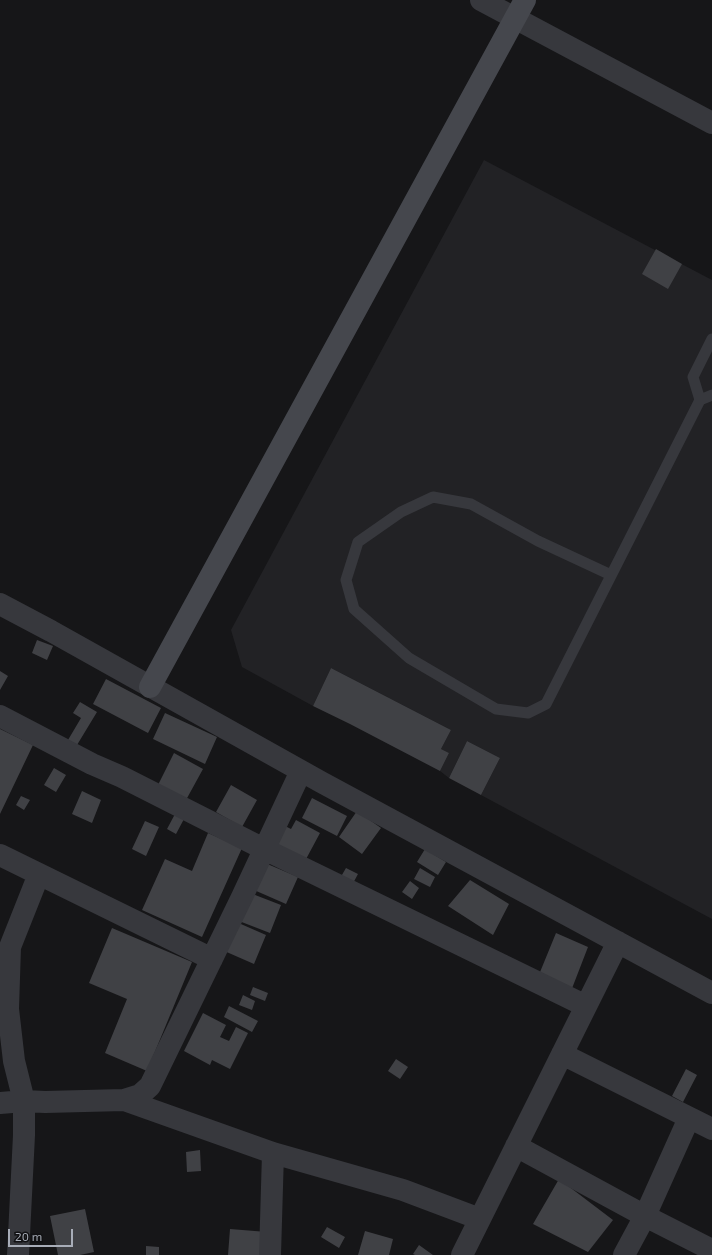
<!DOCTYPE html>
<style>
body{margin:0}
#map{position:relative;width:712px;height:1255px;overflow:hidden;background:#161618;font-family:"Exo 2",sans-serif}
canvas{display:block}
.scale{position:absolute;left:8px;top:1229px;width:65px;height:18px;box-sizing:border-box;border:2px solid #a8adb8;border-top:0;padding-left:5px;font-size:12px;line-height:14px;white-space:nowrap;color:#a8adb8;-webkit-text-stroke:3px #111113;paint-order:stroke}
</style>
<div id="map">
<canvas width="712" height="1255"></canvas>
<div class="scale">20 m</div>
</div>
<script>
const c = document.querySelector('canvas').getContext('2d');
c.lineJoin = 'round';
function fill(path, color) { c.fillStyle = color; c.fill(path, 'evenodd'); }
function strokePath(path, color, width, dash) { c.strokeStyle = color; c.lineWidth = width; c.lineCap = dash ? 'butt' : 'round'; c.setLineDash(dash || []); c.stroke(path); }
const built = new Path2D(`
 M 484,160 L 712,280 L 712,919 L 481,795 L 500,758 L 467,741 L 449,778 L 440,771 L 449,753 L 441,749 L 451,730 L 331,668 L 313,706 L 242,667 L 231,630 Z`);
const building = new Path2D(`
 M 656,249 L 682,264 L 668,289 L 642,274 Z
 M 37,640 L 53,646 L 47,660 L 32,653 Z
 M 331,668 L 451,730 L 441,749 L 449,753 L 440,771 L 350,724 L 313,706 Z
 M 0,671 L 8,676 L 0,690 Z
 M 106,679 L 161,708 L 148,733 L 93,704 Z
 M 80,702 L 97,712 L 77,745 L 68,740 L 81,718 L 73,713 Z
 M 165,713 L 217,737 L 205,764 L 153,739 Z
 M 0,729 L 33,745 L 0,814 Z
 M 467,741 L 500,758 L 481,795 L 449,778 Z
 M 174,753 L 203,769 L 186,800 L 158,785 Z
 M 54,768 L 66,775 L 56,792 L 44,785 Z
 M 231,785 L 257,800 L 242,827 L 216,812 Z
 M 82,791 L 101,800 L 92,823 L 72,814 Z
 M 21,796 L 30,800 L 24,810 L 16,805 Z
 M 312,798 L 347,816 L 337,836 L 302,818 Z
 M 357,811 L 381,828 L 362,854 L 339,837 Z
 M 175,814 L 184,819 L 176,834 L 167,829 Z
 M 296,820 L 320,833 L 305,861 L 275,844 L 285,826 L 291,829 Z
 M 145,821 L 159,827 L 146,856 L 132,849 Z
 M 208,833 L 242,848 L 202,937 L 142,910 L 165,859 L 192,871 Z
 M 425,849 L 446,862 L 438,875 L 417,862 Z
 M 265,863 L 298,877 L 286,904 L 254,890 Z
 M 346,868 L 358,874 L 351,887 L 339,880 Z
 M 420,868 L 435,877 L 430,887 L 414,879 Z
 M 470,880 L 509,904 L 493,935 L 448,906 Z
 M 410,881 L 419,888 L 412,899 L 402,892 Z
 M 250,893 L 281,905 L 270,933 L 239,921 Z
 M 234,921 L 266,935 L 254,964 L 222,950 Z
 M 112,928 L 192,962 L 147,1071 L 105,1053 L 127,999 L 89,983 Z
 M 556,933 L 588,947 L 571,991 L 538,977 Z
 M 253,987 L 268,993 L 265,1001 L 250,995 Z
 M 243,995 L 255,1001 L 252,1010 L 239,1005 Z
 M 229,1006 L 258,1021 L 252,1032 L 224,1017 Z
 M 203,1013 L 226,1025 L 220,1037 L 229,1041 L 236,1027 L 248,1033 L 230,1069 L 212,1060 L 210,1065 L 184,1051 Z
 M 396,1059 L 408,1067 L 400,1079 L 388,1071 Z
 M 686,1069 L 697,1075 L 683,1102 L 672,1096 Z
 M 200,1150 L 201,1171 L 187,1172 L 186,1152 Z
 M 559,1179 L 613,1220 L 588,1252 L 533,1224 Z
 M 85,1209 L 94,1252 L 80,1255 L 58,1255 L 50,1216 Z
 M 327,1227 L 345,1237 L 339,1248 L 321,1237 Z
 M 230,1229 L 267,1232 L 265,1255 L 228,1255 Z
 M 365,1231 L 393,1239 L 389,1255 L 358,1255 Z
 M 419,1245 L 433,1255 L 415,1255 L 413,1254 Z
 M 146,1246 L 159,1247 L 159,1255 L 146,1255 Z`);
const lane = new Path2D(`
 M 700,400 L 693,377 L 712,339
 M 611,575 L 538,541 L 471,504 L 433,497 L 401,512 L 358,542 L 346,580 L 354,609 L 409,658 L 496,709 L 528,713 L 546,704 L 700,400 L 712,395`);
const street = new Path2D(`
 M 481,0 L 712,123
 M 0,604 L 51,631 L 321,782 L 712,993
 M 0,716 L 92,764 L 122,777 L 264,849 L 586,1006
 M 0,855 L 212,959
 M 562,1054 L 712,1129
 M 124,1100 L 273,1153 L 403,1190 L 480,1219
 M 0,1103 L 24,1101 L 14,1061 L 8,1009 L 10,947 L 39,874
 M 516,1146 L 645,1216 L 712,1250
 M 18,1255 L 24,1135 L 24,1101 L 45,1102 L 124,1100 L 140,1095 L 150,1086 L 242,897 L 301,771
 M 270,1255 L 273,1153
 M 462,1255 L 618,942
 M 624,1255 L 645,1216 L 689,1118`);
const secondary = new Path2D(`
 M 150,687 L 525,0`);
fill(built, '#222225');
fill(building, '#404145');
strokePath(lane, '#37383d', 11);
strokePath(street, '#37383d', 22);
strokePath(secondary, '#45474d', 22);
</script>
